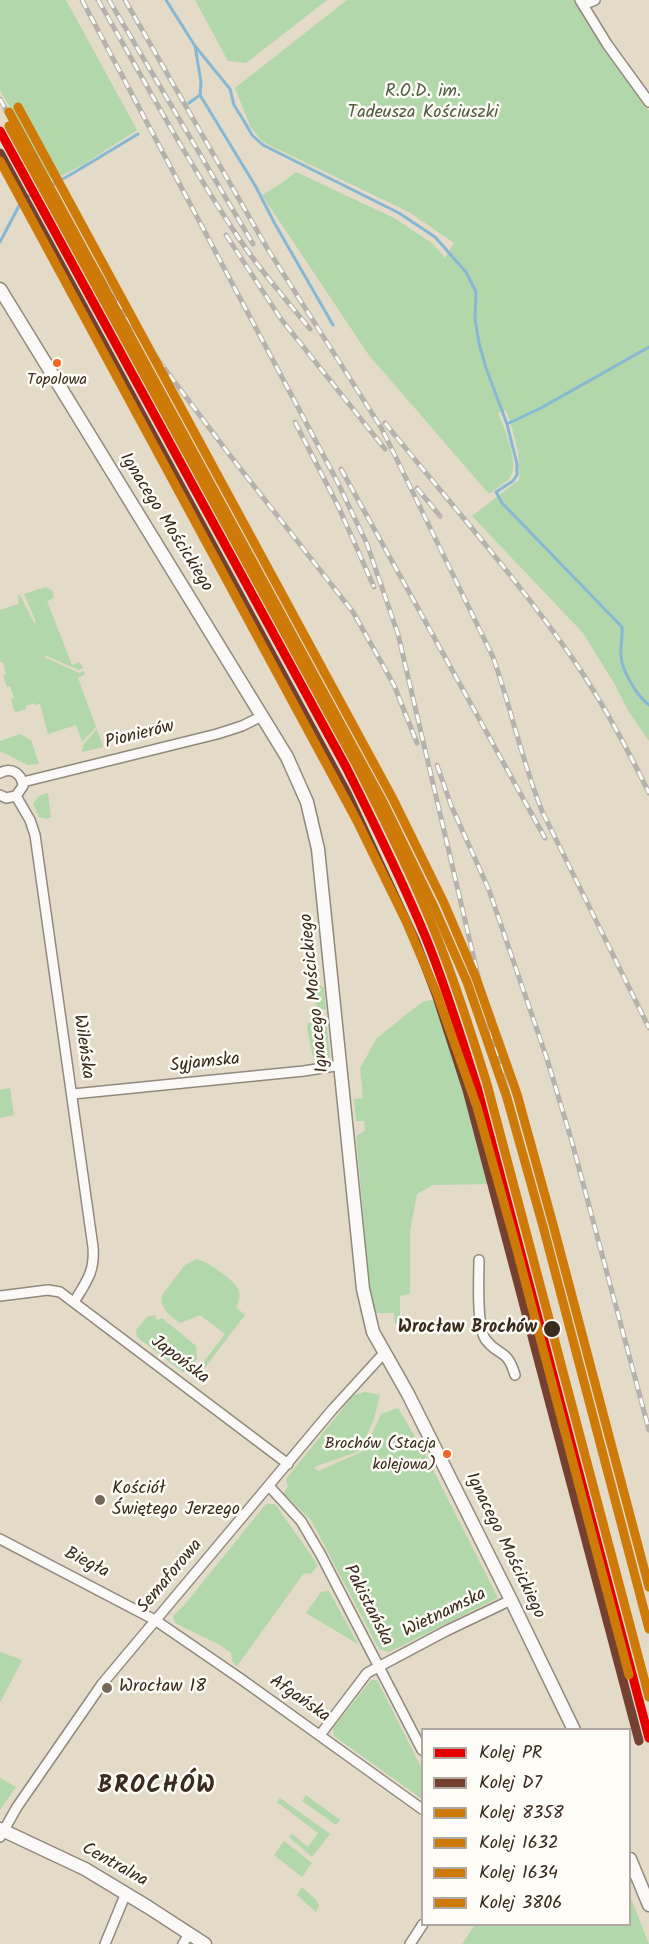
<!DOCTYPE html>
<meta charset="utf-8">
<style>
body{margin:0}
#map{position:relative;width:649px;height:1944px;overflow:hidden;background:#e3dac7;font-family:Kalam,sans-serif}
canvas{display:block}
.legend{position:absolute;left:421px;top:1728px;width:210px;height:198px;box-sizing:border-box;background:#fdfcf7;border:2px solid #afa8a0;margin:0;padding:8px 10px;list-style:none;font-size:18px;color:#3b2a1e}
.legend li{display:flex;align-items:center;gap:12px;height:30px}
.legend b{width:30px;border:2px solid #afa8a0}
</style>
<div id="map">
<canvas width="649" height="1944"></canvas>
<ul class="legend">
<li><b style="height:8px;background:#e50000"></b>Kolej PR</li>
<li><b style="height:8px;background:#754030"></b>Kolej D7</li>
<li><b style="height:8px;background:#ce7a08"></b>Kolej 8358</li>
<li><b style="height:8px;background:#ce7a08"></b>Kolej 1632</li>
<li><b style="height:8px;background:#ce7a08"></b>Kolej 1634</li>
<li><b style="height:8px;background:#ce7a08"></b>Kolej 3806</li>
</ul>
</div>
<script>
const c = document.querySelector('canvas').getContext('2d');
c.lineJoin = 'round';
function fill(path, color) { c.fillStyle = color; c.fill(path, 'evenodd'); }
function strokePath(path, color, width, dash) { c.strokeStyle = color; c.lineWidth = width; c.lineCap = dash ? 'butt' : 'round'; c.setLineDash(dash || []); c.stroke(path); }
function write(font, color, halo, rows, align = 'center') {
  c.font = font + ' Kalam,sans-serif'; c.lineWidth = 5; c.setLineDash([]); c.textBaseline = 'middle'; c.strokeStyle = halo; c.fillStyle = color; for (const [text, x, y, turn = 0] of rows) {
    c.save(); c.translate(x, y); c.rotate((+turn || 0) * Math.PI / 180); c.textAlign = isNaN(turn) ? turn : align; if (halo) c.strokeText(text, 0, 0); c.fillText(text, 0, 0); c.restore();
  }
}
const green = new Path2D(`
 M 0,0 L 66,0 L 137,130 L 84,164 L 63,175 L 50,178 L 0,90 Z
 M 195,0 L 327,0 L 246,63 L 228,61 Z
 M 347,0 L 574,0 L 597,37 L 649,111 L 649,741 L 629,712 L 614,683 L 583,633 L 472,516 L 519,480 C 521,456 514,433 506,410 L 498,413 C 504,427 521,466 509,479 C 504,484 495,489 489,494 L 368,354 L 262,195 L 282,183 L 296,172 L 394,218 L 433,244 L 445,258 L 454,243 L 409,212 L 263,142 L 251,128 L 235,88 Z
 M 46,587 L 52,590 L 54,598 L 47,601 L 72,665 L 80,662 L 83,668 L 79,670 L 47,656 L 44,657 L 79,673 L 84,671 L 85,674 L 78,678 L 96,727 L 82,742 L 76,725 L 48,734 L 40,704 L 35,705 L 34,703 L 26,706 L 26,709 L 17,712 L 14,711 L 11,699 L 14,698 L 10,686 L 7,687 L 3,675 L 6,674 L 3,662 L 0,662 L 0,610 L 19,604 L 18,596 L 20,595 L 34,623 L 36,622 L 24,594 Z
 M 97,729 L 103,747 L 82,752 L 83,745 Z
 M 20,734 L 31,740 L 39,764 L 28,765 L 0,751 L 0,741 Z
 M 48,793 L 51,817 L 46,819 L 39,817 L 33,804 L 39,796 Z
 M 314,981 L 324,988 L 326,1009 L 317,1010 Z
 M 436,999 L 445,1028 L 449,1027 L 467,1083 L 491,1184 L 433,1185 L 417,1194 L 410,1231 L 410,1294 L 400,1296 L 400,1319 L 399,1322 L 395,1324 L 394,1313 L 375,1313 L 372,1311 L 356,1136 L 365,1131 L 364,1121 L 356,1121 L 354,1099 L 363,1098 L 360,1068 L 377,1038 L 422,1002 Z
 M 326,1020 L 330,1056 L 329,1058 L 316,1061 L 313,1057 L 307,1028 L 308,1023 Z
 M 10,1088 L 14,1115 L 0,1118 L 0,1090 Z
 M 196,1259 C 206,1260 234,1280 238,1289 C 241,1295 239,1302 236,1307 L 245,1315 L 200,1374 L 196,1372 L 225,1334 L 200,1315 L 180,1323 C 170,1315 160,1310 162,1295 L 185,1265 Z
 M 156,1315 L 155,1317 L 158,1320 L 162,1318 L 196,1346 L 197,1359 L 187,1371 L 183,1372 L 137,1337 L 136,1330 L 147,1317 Z
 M 365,1392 L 380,1395 L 374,1419 L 360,1451 L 314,1467 L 318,1471 L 364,1451 L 381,1414 L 398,1408 L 423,1450 L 498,1598 L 389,1652 L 379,1649 L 311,1520 L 283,1493 L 288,1487 L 286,1479 L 354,1395 Z
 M 266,1504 L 275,1504 L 318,1565 L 311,1574 L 304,1573 L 237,1666 L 232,1661 L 231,1653 L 220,1645 L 175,1623 L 173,1616 L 186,1603 Z
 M 329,1591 L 358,1644 L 306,1613 L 321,1592 Z
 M 0,1652 L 22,1660 L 0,1703 Z
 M 371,1680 L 377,1680 L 422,1769 L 422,1799 L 334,1736 L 333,1728 Z
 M 0,1778 L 16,1787 L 0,1810 Z
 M 306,1795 L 340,1820 L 336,1825 L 302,1801 Z
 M 280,1798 L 330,1834 L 312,1857 L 289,1837 L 292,1834 L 308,1847 L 318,1833 L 277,1802 Z
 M 284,1841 L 312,1863 L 302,1877 L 274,1855 Z
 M 302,1887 L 317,1901 L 319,1906 L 316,1912 L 297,1895 Z
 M 630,1896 L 649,1944 L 462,1944 L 475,1925 L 630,1924 Z`);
const stream = new Path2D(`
 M 166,0 L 195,46 L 201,82 L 200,95 L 189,103
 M 195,46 L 230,89 L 234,105 L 244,121 L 252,135 L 263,145 L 399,213 L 435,237 L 466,272 L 476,292 L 475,319 L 479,343 L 486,368 L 507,424 L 517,464 L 517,475 L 513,481 L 496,492 L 502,503 L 622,627 C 623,637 620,646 621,656 C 622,671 637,696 649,705
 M 200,95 L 256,187 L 275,224 L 333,325
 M 52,185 L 75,172 L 138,134
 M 0,242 L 22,200 L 31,195
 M 507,424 L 541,408 L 649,347`);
const minor = new Path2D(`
 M 580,0 L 607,44 L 649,102
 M 583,5 L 595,0
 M 0,773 C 11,767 22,773 23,786 L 16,796 L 6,798 L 0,795
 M 23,782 L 217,734 L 242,726 L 262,716
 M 16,796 L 30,820 L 35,835 L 93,1247 C 95,1271 87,1281 74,1302
 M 73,1094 L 304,1071 L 341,1065
 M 479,1260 C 479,1277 476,1328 486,1340 C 499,1357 507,1348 515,1375
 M 0,1296 L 48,1290 L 60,1292 L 288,1464
 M 269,1486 L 301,1521 L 321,1555 L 422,1750
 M 0,1539 L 155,1620 L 241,1679 L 422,1809
 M 320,1735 L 367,1673 L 446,1631 L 511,1600
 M 0,1837 L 17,1807 L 102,1684 L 332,1410 L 385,1352
 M 105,1944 L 126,1893
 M 183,1944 L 189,1934
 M 410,1944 L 423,1924`);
const tertiary = new Path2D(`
 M 0,289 L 287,757 L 307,802 L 318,849 L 363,1289 L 373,1332 L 408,1394 L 511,1600 L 574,1730
 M 0,1829 L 85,1869 L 148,1907 L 205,1944
 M 630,1859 L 649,1905`);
const rail = new Path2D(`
 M 82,0 L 337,481 L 367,544 L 398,634 L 490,1027 L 649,1622
 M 98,0 C 142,76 183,154 232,228 C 255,264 283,296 310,329
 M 109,0 L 253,244
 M 125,0 L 267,248 L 382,429 L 493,657 C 511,708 522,761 542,811 L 649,1028
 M 0,99 L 57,205 L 114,298 L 140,336 L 232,458 L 353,612 L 394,685 L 417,743
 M 226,235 L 281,319 L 385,449
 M 295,422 L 339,508 L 374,587
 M 385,423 C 449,502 517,578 575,662 C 603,703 627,748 649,793
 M 341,469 L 545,838
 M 417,488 L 440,516
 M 437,765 L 451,805 L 489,890 L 547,1059 L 572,1142 L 649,1430`);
const rail1 = new Path2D(`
 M 0,131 L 346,767 C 374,823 402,880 426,938 C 446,987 461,1037 477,1087 L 649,1738`);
const rail2 = new Path2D(`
 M 0,153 L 347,793 L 416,942 L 437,997 L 467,1090 L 639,1741`);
const rail3 = new Path2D(`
 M 9,126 L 355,762 C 384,819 413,877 437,937 C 456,985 472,1035 487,1084 L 649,1697`);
const rail4 = new Path2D(`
 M 9,112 L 384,804 L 434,907 L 467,982 L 507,1098 L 544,1230 L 649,1629`);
const rail5 = new Path2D(`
 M 0,161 L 356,819 L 406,921 L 437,994 L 477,1107 L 514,1239 L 629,1675`);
const rail6 = new Path2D(`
 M 18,107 L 393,799 L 444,903 L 476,978 L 517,1094 L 554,1228 L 649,1587`);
const markers = [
 [57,363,5,"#f26522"],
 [552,1329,9,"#3b2a1e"],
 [447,1454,5,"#f26522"],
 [100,1500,6,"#766859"],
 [107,1688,6,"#766859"]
];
const busNames = [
 ["Topolowa",57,381],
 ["Brochów (Stacja",436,1445,"right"],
 ["kolejowa)",436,1466,"right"]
];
const parkNames = [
 ["R.O.D. im.",423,93],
 ["Tadeusza Kościuszki",423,114]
];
const streetNames = [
 ["Ignacego Mościckiego",165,523,58],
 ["Pionierów",140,736,-14],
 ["Ignacego Mościckiego",316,993,-96],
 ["Wileńska",82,1047,82],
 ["Syjamska",205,1064,-6],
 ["Japońska",179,1361,37],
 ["Ignacego Mościckiego",504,1546,64],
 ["Biegła",86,1564,27],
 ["Semaforowa",171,1577,-50],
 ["Pakistańska",367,1606,63],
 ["Wietnamska",445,1614,-26],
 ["Afgańska",299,1700,35],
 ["Centralna",114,1866,29]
];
const stopNames = [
 ["Wrocław Brochów",537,1329]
];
const poiNames = [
 ["Kościół",112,1490],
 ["Świętego Jerzego",112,1511],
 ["Wrocław 18",119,1688]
];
const districtNames = [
 ["BROCHÓW",157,1788]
];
fill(green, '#b1d7aa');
strokePath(stream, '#87b8d3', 3);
strokePath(minor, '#90897d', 12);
strokePath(tertiary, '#90897d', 15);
strokePath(minor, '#fbf9f7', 9);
strokePath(tertiary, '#fbf9f7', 12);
strokePath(rail, '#b5b2ae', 5);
strokePath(rail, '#fdfcf7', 3, [9]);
strokePath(rail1, '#e50000', 9);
strokePath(rail2, '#754030', 9);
strokePath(rail3, '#ce7a08', 9);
strokePath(rail4, '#ce7a08', 9);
strokePath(rail5, '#ce7a08', 9);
strokePath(rail6, '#ce7a08', 9);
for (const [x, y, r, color] of markers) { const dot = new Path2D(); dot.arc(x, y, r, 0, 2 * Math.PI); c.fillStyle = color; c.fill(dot); strokePath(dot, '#fdfcf7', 2); }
write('16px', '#3b2a1e', '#fdfcf7', busNames);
write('18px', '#525d41', '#fdfcf7', parkNames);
write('18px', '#3b2a1e', '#fdfcf7', streetNames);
write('bold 18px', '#3b2a1e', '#fdfcf7', stopNames, 'right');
write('18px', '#3b2a1e', '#fdfcf7', poiNames, 'left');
c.letterSpacing = '1.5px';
write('bold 24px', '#3b2a1e', '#fdfcf7', districtNames);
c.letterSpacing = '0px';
</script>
